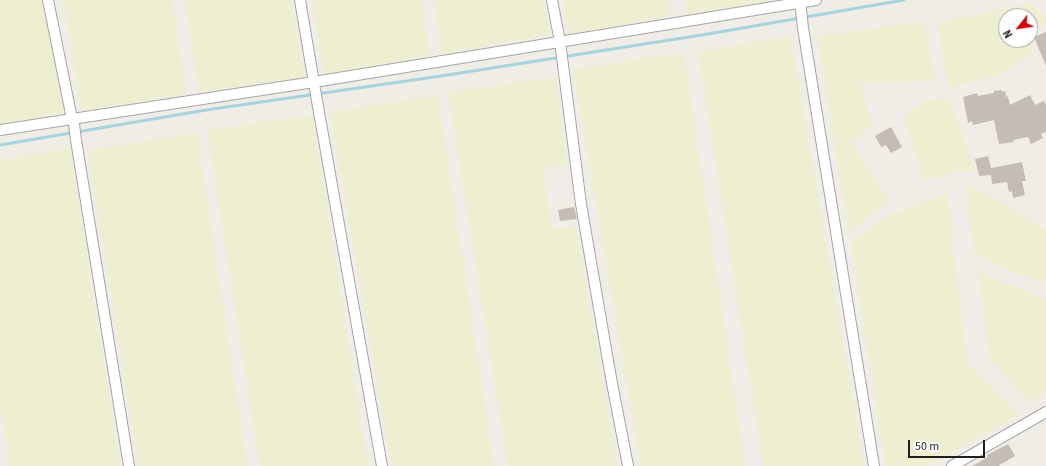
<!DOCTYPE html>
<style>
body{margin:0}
#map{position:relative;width:1046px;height:466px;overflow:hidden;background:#f0ece6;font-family:"Source Sans 3",sans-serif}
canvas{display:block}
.north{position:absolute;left:998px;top:8px;width:40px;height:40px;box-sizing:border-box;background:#fff;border:1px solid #a5a5a5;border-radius:50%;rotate:240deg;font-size:11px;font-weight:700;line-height:16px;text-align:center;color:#1f1f1f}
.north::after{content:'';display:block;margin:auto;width:14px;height:18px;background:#cf0008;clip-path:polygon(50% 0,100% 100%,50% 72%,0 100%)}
.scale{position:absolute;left:908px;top:440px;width:77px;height:18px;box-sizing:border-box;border:2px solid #1f1f1f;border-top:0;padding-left:5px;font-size:12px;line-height:14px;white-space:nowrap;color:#1f1f1f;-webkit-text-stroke:3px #fff;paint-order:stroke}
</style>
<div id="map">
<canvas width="1046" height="466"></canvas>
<div class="north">N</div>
<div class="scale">50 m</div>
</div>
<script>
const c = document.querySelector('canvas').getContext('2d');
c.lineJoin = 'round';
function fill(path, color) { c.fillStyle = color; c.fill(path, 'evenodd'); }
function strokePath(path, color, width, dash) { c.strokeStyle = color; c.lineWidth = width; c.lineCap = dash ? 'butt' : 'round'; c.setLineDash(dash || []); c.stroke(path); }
const farmland = new Path2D(`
 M 0,0 L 46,0 L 64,113 L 0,124 Z
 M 64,0 L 172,0 L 186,94 L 82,110 Z
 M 185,0 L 290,0 L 305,77 L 199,92 Z
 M 312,0 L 421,0 L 430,55 L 324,74 Z
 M 434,0 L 543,0 L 550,34 L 441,54 Z
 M 563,0 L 669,0 L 670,16 L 569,34 Z
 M 685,0 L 772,0 L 687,14 Z
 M 1028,4 L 1046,16 L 1046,24 L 1030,32 L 1030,16 L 1006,16 L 1006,40 L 1029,40 L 1032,55 L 997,76 L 948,88 L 938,23 Z
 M 924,22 L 935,81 L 860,83 L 872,126 L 850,142 L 889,201 L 849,232 L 817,36 Z
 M 791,37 L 864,466 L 763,466 L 698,51 Z
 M 684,53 L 745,466 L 641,466 L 573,69 Z
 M 556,77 L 566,165 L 543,168 L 551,228 L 576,227 L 617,466 L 508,466 L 448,92 Z
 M 438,95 L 494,466 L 392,466 L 330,112 Z
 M 949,98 L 976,172 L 958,170 L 940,176 L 923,179 L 904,117 L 926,101 Z
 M 312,115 L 368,466 L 260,466 L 207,130 Z
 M 197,132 L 247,466 L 139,466 L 88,151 Z
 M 70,147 L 120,466 L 10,466 L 0,403 L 0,161 Z
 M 965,185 L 1009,205 L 1039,227 L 1046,229 L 1046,283 L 1009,270 L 974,253 Z
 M 947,193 L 967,363 L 1018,415 L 927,466 L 886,466 L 851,243 L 892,213 L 904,211 Z
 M 978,272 L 1046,300 L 1046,393 L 1030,402 L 990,359 Z`);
const stream = new Path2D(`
 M 0,145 L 206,110 L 441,76 L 708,34 L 904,0`);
const building = new Path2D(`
 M 1046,32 L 1046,66 L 1034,37 Z
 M 1002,90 L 1002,92 L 1005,91 L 1006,97 L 1008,96 L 1010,105 L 1030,95 L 1035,105 L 1044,101 L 1046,105 L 1046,132 L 1041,134 L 1043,138 L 1031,144 L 1028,137 L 1013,140 L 1014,142 L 999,144 L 994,120 L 973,125 L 972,121 L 968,123 L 963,97 L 977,93 L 978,96 L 994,93 L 994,91 Z
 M 891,127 L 902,147 L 891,153 L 886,145 L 881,147 L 875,136 Z
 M 988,156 L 991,168 L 1022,162 L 1026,181 L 1022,181 L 1025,195 L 1013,198 L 1012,191 L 1009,192 L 1007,182 L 992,184 L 991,175 L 979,176 L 975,159 Z
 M 574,207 L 577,219 L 560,221 L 558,210 Z
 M 1008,444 L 1015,456 L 998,466 L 972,466 L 988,457 L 987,455 Z`);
const street = new Path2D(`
 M 48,0 L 72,119 L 74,124 L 76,140 L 129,466
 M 300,0 L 317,101 L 382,466
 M 552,0 L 560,42 L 581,204 L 611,378 L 628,466
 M 800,0 L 803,28 L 874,466
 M 0,130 L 314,82 L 816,0
 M 952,466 L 1046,412`);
fill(farmland, '#eeefd1');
strokePath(stream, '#a5d4df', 3);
fill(building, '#c5bcb5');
strokePath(street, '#a6a6a6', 12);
strokePath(street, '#fff', 10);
</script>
